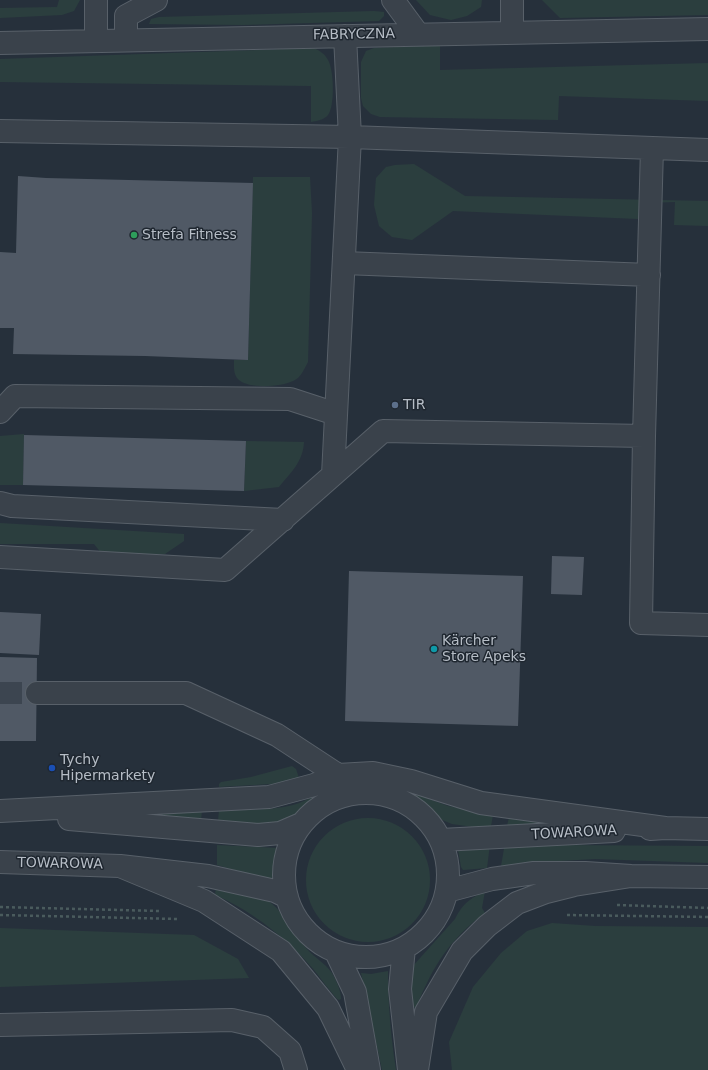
<!DOCTYPE html>
<meta charset="utf-8">
<style>
body{margin:0}
canvas{display:block;background:#26303b}
</style>
<canvas width="708" height="1070"></canvas>
<script>
const c = document.querySelector('canvas').getContext('2d');
c.lineJoin = 'round';
function fill(path, color) { c.fillStyle = color; c.fill(path, 'evenodd'); }
function strokePath(path, color, width, dash) { c.strokeStyle = color; c.lineWidth = width; c.lineCap = dash ? 'butt' : 'round'; c.setLineDash(dash || []); c.stroke(path); }
function write(font, color, halo, rows, align = 'center') {
  c.font = font + ' "DejaVu Sans",sans-serif'; c.lineWidth = 3; c.setLineDash([]); c.textBaseline = 'middle'; c.strokeStyle = halo; c.fillStyle = color; for (const [text, x, y, turn = 0] of rows) {
    c.save(); c.translate(x, y); c.rotate((+turn || 0) * Math.PI / 180); c.textAlign = isNaN(turn) ? turn : align; if (halo) c.strokeText(text, 0, 0); c.fillText(text, 0, 0); c.restore();
  }
}
const green = new Path2D(`
 M 59,0 L 80,0 L 74,11 L 62,15 L 0,18 L 0,8 L 57,7 Z
 M 416,0 L 482,0 L 481,7 L 467,16 L 451,20 L 430,15 Z
 M 542,0 L 708,0 L 708,15 L 560,18 Z
 M 374,11 L 384,12 L 384,16 L 379,21 L 243,25 L 149,24 L 151,19 L 159,17 Z
 M 440,45 L 440,70 L 708,63 L 708,101 L 559,96 L 558,120 L 380,117 L 371,114 L 363,106 L 361,98 L 361,62 L 366,51 L 374,48 Z
 M 314,48 C 320,51 325,54 328,60 C 334,70 335,106 328,115 C 324,120 316,121 311,122 L 311,86 L 0,82 L 0,59 Z
 M 414,164 L 465,196 L 708,201 L 708,226 L 674,225 L 675,202 L 646,203 L 638,219 L 453,211 L 412,240 L 392,237 L 379,226 L 374,205 L 376,178 L 386,167 L 395,165 Z
 M 253,177 L 310,177 L 312,213 L 308,362 C 304,369 301,378 293,381 C 281,387 249,389 239,380 C 233,375 234,367 234,360 L 248,360 Z
 M 24,434 L 23,485 L 0,485 L 0,436 Z
 M 246,441 L 304,442 C 303,462 291,472 279,487 L 244,491 Z
 M 0,523 L 184,534 L 184,541 L 165,554 L 102,554 L 94,544 L 0,544 Z
 M 292,766 L 296,769 L 299,778 L 289,783 L 219,787 L 219,784 L 221,782 L 251,777 Z
 M 376,782 L 421,796 L 448,806 L 493,815 L 491,826 L 473,827 L 452,824 L 440,819 L 431,809 L 409,793 L 395,788 L 376,785 L 358,786 L 336,791 L 315,801 L 296,817 L 269,825 L 218,821 L 219,810 C 243,809 269,811 293,805 C 308,801 321,791 336,787 C 349,783 362,782 376,782 Z
 M 202,810 L 201,821 L 80,814 Z
 M 509,817 L 602,823 L 507,826 Z
 M306 880a62 62 0 1 1 124 0a62 62 0 1 1-124 0Z
 M 505,843 L 557,845 L 708,846 L 708,863 L 595,859 L 526,863 L 501,866 Z
 M 457,844 L 490,844 L 487,868 L 463,870 L 461,867 Z
 M 217,845 L 279,848 L 274,870 L 275,882 L 217,865 Z
 M 216,886 C 228,889 255,893 264,898 C 283,909 293,933 307,949 C 315,958 325,963 332,973 C 336,980 341,990 341,999 L 339,1000 L 337,999 C 329,990 322,980 314,970 C 289,940 251,910 215,895 Z
 M 485,891 L 482,908 L 485,913 C 458,933 440,955 426,985 C 423,991 419,999 418,1006 L 416,1008 L 413,1007 L 409,977 L 412,967 L 455,919 C 463,903 470,899 485,891 Z
 M 552,923 L 595,926 L 708,927 L 708,1070 L 452,1070 L 449,1042 L 473,987 L 501,953 L 527,931 Z
 M 0,928 L 194,935 L 238,959 L 249,978 L 0,987 Z
 M 388,971 C 388,1005 391,1037 396,1070 L 382,1070 L 361,973 L 371,974 Z`);
const building = new Path2D(`
 M 18,176 L 46,178 L 253,183 L 248,360 L 145,356 L 13,354 L 14,328 L 0,328 L 0,252 L 16,253 Z
 M 24,435 L 246,441 L 244,491 L 23,485 Z
 M 552,556 L 584,557 L 582,595 L 551,594 Z
 M 349,571 L 523,576 L 518,726 L 345,721 Z
 M 0,612 L 41,614 L 39,655 L 0,653 Z
 M 0,657 L 37,658 L 36,741 L 0,741 Z`);
const minorTunnel = new Path2D(`
 M 0,693 L 37,693`);
const path = new Path2D(`
 M 617,905 L 708,908
 M 0,907 L 159,911
 M 0,915 L 178,919
 M 567,915 L 708,917`);
const minor = new Path2D(`
 M 96,0 L 96,41
 M 393,0 L 418,34
 M 512,0 L 512,32
 M 126,40 L 126,16 L 156,0
 M 0,43 L 708,29
 M 0,131 L 350,137 L 345,36
 M 652,148 L 644,436 L 641,623 L 708,625
 M 344,263 L 649,275
 M 0,412 L 15,396 L 290,399 L 336,414
 M 333,475 L 350,137 L 708,150
 M 0,503 L 12,506 L 283,520
 M 0,557 L 225,570 L 383,431 L 644,436
 M 37,693 L 186,693 L 277,735 L 338,775
 M284 875a82 82 0 1 1 164 0a82 82 0 1 1-164 0Z
 M 0,811 L 269,797 L 314,785 L 338,775 L 373,773 L 411,781 L 481,803 L 665,828
 M 69,819 L 258,835 L 280,833 L 301,824
 M 650,829 L 665,828 L 708,829
 M 441,840 L 614,831
 M 0,862 L 120,866 L 208,876 L 275,891 L 287,897
 M 120,866 L 204,901 L 281,951 L 328,1008 L 358,1070
 M 447,891 L 492,879 L 534,873 L 585,873 L 631,876 L 708,877
 M 404,948 L 400,989 L 409,1070
 M 336,952 L 355,992 L 369,1070
 M 0,1025 L 232,1020 L 263,1027 L 290,1051 L 296,1070
 M 417,1070 L 426,1012 L 462,951 L 487,926 L 517,903 L 546,892 L 574,885 L 631,876`);
const markers = [
 [134,235,4,"#2e9e5b"],
 [395,405,4,"#5c6f8a"],
 [434,649,4,"#0f9aa8"],
 [52,768,4,"#1a4fb4"]
];
const streetNames = [
 ["FABRYCZNA",354,35,-1],
 ["TOWAROWA",574,833,-3],
 ["TOWAROWA",60,864,1]
];
const poiNames = [
 ["Strefa Fitness",142,235],
 ["TIR",403,405],
 ["Kärcher",442,641],
 ["Store Apeks",442,657],
 ["Tychy",60,760],
 ["Hipermarkety",60,776]
];
fill(green, '#2b3e3e');
fill(building, '#505965');
strokePath(minorTunnel, '#3c4550', 22, [22, 11]);
strokePath(minor, '#586069', 24);
strokePath(path, '#4a5b5d', 2.5, [3, 3]);
strokePath(minor, '#3a424b', 22);
for (const [x, y, r, color] of markers) { const dot = new Path2D(); dot.arc(x, y, r, 0, 2 * Math.PI); c.fillStyle = color; c.fill(dot); strokePath(dot, '#1f2730', 1.5); }
write('14px', '#b6bdc6', '#1f2730', streetNames);
write('14px', '#b6bdc6', '#1f2730', poiNames, 'left');
</script>
